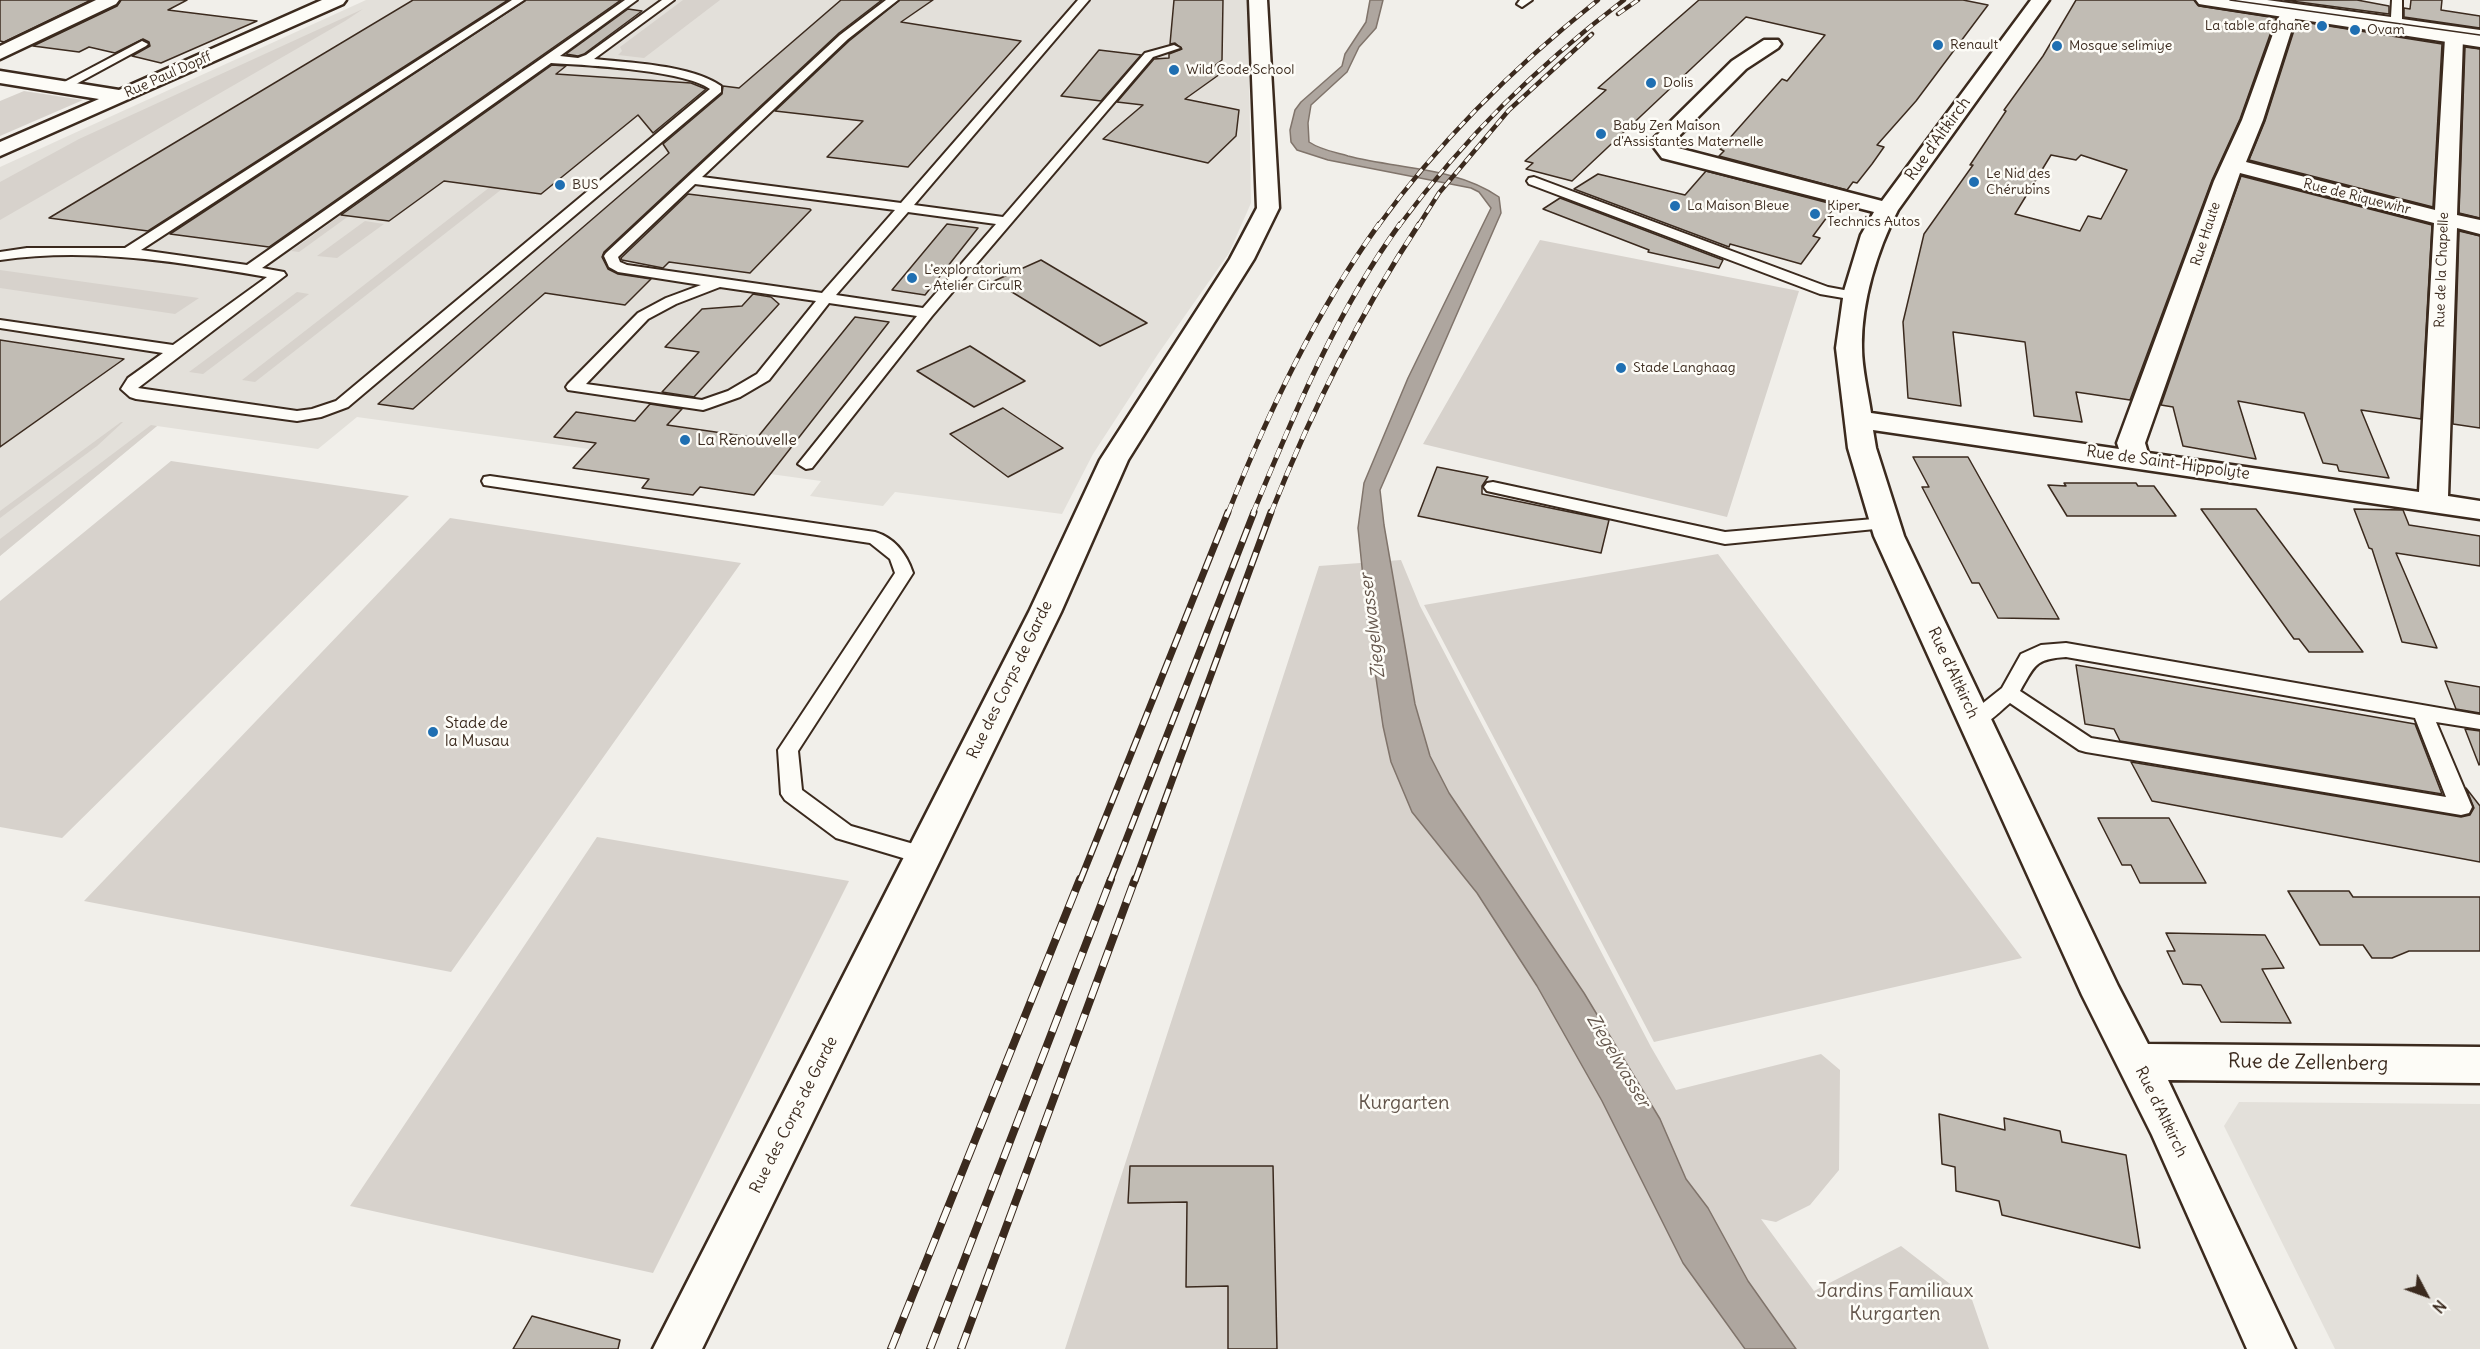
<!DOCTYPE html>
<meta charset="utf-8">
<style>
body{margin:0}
#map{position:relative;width:2480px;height:1349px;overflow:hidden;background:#f1efea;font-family:Delius,sans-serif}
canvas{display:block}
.north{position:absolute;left:2396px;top:1265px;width:60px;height:60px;-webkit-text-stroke:4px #fdfcf7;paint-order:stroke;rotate:131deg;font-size:16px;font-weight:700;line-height:24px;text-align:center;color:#3b2a1e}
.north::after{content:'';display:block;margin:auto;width:21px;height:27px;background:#3b2a1e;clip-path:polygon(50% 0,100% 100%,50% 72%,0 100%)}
</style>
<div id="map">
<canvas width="2480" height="1349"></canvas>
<div class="north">N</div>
</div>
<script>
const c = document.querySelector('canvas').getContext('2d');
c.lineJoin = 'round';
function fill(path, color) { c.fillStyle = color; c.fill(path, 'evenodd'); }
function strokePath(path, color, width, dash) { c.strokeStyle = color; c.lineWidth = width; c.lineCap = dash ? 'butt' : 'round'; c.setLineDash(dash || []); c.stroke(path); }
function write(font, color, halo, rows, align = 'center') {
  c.font = font + ' Delius,sans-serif'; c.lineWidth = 5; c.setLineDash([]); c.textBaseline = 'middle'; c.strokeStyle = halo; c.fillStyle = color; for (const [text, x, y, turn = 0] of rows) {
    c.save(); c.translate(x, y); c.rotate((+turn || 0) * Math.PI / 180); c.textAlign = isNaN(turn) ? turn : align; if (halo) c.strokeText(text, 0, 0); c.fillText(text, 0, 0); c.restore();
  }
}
const built = new Path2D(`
 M 366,0 L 1248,0 L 1251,203 L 1229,253 L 1158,354 L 1093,454 L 1062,514 L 895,492 L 883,506 L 810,496 L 821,481 L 357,417 L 318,449 L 157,426 L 0,556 L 0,167 Z
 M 2239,1102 L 2480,1104 L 2480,1349 L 2335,1349 L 2224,1126 Z`);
const green = new Path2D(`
 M 683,0 L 720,0 L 644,58 L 618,55 L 622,51 L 620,47 Z
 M 363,9 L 345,21 L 0,220 L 0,182 L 79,139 Z
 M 24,91 L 83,100 L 0,136 L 0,101 Z
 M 407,168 L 415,168 L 299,252 L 291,251 Z
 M 490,187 L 502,189 L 255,382 L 242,380 Z
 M 365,221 L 384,224 L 337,258 L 317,256 Z
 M 1540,240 L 1799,291 L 1727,517 L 1423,444 Z
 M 0,270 L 199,298 L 175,314 L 0,288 Z
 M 297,292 L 309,294 L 203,374 L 189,372 Z
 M 121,422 L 123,422 L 97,446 L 0,518 L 0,511 Z
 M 151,425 L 157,426 L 0,556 L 0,539 Z
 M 171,461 L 409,496 L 62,838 L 0,827 L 0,601 Z
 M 450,518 L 741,563 L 451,972 L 84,901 Z
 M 1718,554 L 2022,958 L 1654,1042 L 1424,605 Z
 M 1401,560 L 1420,606 L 1651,1047 L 1676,1090 L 1821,1054 L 1840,1070 L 1839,1170 L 1810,1205 L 1776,1222 L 1761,1219 L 1814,1291 L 1901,1246 L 1954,1287 L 1969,1291 L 1989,1349 L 1065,1349 L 1319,566 Z
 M 597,837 L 849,881 L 653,1273 L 350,1206 Z`);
const water = new Path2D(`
 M 1370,0 L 1383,0 L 1376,28 L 1359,47 L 1347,72 L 1311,105 L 1308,123 L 1309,142 C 1321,150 1334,152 1348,156 C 1398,169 1456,167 1499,197 L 1501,213 L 1380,490 L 1384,525 L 1415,704 L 1430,756 L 1449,793 L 1584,993 L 1660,1119 L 1686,1179 L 1708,1208 L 1748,1281 L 1796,1349 L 1745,1349 L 1683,1263 L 1602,1101 L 1537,986 L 1477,893 L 1412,812 L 1391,762 L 1383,726 L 1367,616 L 1358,528 L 1364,483 L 1408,378 L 1491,208 L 1479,192 L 1471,188 L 1328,160 L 1297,150 L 1291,142 L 1290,130 L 1295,110 L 1301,102 L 1342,66 L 1345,54 L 1366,22 Z`);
const building = new Path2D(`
 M 0,0 L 91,0 L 4,42 L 0,41 Z
 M 121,0 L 187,0 L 168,10 L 257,21 L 161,63 L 132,56 L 150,46 L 149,42 L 143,39 L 115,53 L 89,47 L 79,52 L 33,46 L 117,6 Z
 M 413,0 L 508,0 L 148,231 L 49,218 Z
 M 526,0 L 621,0 L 269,247 L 170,234 Z
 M 841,0 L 882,0 L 839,33 L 604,252 L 602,257 L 608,269 L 618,274 L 651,279 L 625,305 L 545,293 L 413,409 L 378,404 L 669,153 L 663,144 L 722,94 L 723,86 L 739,88 Z
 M 900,0 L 933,0 L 901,22 L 1021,41 L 908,167 L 827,157 L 863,121 L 775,111 L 849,41 Z
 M 1174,0 L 1223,0 L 1222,60 L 1214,66 L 1227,69 L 1185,99 L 1239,110 L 1236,136 L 1208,163 L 1103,139 L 1143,105 L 1117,102 L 1154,59 L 1169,58 L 1169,54 L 1182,49 L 1175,43 L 1170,44 Z
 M 1699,0 L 1963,0 L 1988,5 L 1916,101 L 1877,145 L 1884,147 L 1872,164 L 1857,183 L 1853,182 L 1847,190 L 1719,156 L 1724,151 L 1720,149 L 1782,79 L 1787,81 L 1825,35 L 1746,17 L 1572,181 L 1526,169 L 1533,163 L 1525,161 L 1606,90 L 1598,88 Z
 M 2076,0 L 2194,0 L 2199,6 L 2276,18 L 2240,119 L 2212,180 L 2130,400 L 2076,392 L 2082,422 L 2034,416 L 2025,342 L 1953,332 L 1961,406 L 1908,398 L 1903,322 L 1924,234 L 1973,165 L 1970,165 L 2006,111 L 2004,110 L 2043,56 ZM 2051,155 L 2076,160 L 2081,155 L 2127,170 L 2101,219 L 2088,216 L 2080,231 L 2015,214 Z
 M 2284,0 L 2357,0 L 2389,6 L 2389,14 Z
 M 2411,0 L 2442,0 L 2441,10 L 2480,16 L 2480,28 L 2404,17 L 2404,8 L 2410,9 Z
 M 628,9 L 642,11 L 584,54 L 578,56 L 566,54 Z
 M 2297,21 L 2442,44 L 2433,207 L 2249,160 L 2265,121 Z
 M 2465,47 L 2480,49 L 2480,218 L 2459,213 Z
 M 1099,50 L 1141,55 L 1101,101 L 1061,96 Z
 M 552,65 L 566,66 L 556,74 L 691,83 L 706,89 L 653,133 L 638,115 L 541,194 L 444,181 L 389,221 L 341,215 Z
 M 1706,171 L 1836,205 L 1813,236 L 1820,238 L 1801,264 L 1730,244 L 1729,247 L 1574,189 L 1598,174 L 1685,195 Z
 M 2241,176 L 2432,225 L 2421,419 L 2361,410 L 2389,478 L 2339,471 L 2337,465 L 2323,463 L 2304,413 L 2238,401 L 2256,459 L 2183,446 L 2173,407 L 2161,405 Z
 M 688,194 L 810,209 L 811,210 L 750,273 L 669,262 L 663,268 L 622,260 L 621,258 Z
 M 1560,198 L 1723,260 L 1719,268 L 1648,252 L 1649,250 L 1543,209 Z
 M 947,224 L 978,228 L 925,295 L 892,290 Z
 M 2459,231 L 2480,236 L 2480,428 L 2453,424 Z
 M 1041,260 L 1147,323 L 1100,346 L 994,281 Z
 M 753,294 L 771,297 L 779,304 L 694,397 L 662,392 L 699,352 L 665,347 L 702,309 L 742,306 Z
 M 855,317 L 889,322 L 754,495 L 700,487 L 693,495 L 642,488 L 649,479 L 573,468 L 596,443 L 554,437 L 576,412 L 635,421 L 650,404 L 682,409 L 667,425 L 757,438 Z
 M 0,340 L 124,359 L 0,447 Z
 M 970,346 L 1025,381 L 974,407 L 917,371 Z
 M 1003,408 L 1063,448 L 1008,477 L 950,434 Z
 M 1913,457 L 1968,457 L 2059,619 L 1998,618 L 1979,583 L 1972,583 L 1922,487 L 1929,487 Z
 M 1437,467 L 1488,477 L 1482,486 L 1482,494 L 1609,520 L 1601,553 L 1418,516 Z
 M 2064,483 L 2136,483 L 2138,486 L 2154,486 L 2176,516 L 2067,516 L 2048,485 L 2066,486 Z
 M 2201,509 L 2256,509 L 2363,652 L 2309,652 L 2299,639 L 2294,639 Z
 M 2354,509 L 2403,510 L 2409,525 L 2480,536 L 2480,566 L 2396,553 L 2437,648 L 2402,642 L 2372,549 L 2369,548 Z
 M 2076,665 L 2415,724 L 2442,794 L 2120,741 L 2114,729 L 2085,724 Z
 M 2445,681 L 2480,687 L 2480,713 L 2456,709 Z
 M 2465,729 L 2480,731 L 2480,764 L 2479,765 Z
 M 2131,762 L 2461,817 L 2470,815 L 2474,808 L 2466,788 L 2480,806 L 2480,862 L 2152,801 Z
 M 2098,818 L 2169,818 L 2206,883 L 2140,883 L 2131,865 L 2122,865 Z
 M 2288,891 L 2349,891 L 2353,897 L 2480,897 L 2480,951 L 2409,951 L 2392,958 L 2372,958 L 2363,945 L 2320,945 Z
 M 2166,933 L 2265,935 L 2284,968 L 2262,969 L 2291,1023 L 2221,1022 L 2201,985 L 2183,984 L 2167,951 L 2175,951 Z
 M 1939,1114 L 2005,1130 L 2004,1118 L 2060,1131 L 2062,1142 L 2126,1155 L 2140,1248 L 2002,1215 L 1999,1201 L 1956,1191 L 1955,1167 L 1942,1164 Z
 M 1130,1166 L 1273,1166 L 1277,1349 L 1228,1349 L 1228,1286 L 1186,1287 L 1187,1202 L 1128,1203 Z
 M 532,1316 L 620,1340 L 618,1349 L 513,1349 Z`);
const service = new Path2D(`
 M 512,0 L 524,0 L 141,250 L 247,265 L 625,0 L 637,0 L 560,56 L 578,58 L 586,55 L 662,0 L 674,0 L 594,59 C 631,63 691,65 721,86 L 721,92 L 348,407 L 321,417 L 297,421 L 136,399 L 130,397 L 121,389 L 128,378 L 163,353 L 0,328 L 0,320 L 173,345 L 267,277 C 179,262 89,247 0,260 L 0,252 L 27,248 L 125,248 ZM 551,63 C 586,65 684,70 710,89 L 336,401 L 312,409 L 297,411 L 138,388 L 286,275 L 284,272 L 262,268 Z
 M 886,0 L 898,0 L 848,39 L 702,177 L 901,203 L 1078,0 L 1089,0 L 914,205 L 1003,217 L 1145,53 L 1174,45 L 1180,48 L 1153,57 L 932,316 L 812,468 L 806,469 L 798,464 L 917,316 L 829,303 L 769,380 L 740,397 L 709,408 L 703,410 L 568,390 L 566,387 L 568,384 L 638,313 L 666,298 L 701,285 L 618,272 L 609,267 L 604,256 L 606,253 L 840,35 ZM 695,184 L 895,210 L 822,293 L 627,265 L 620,262 L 618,257 ZM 908,212 L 996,224 L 923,308 L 836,295 ZM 720,287 L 816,301 L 757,374 L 728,391 L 702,400 L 586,384 L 648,319 L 676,304 Z
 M 1520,0 L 1532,0 L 1522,7 L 1517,4 Z
 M 2239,0 L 2267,0 L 2391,17 L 2392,0 L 2402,0 L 2402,19 L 2480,30 L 2480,36 L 2402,25 L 2400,30 L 2392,30 L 2391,24 L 2244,3 Z
 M 142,41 L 148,44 L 146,46 L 65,90 L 61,91 L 55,87 Z
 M 1534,177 L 1828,287 L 1860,293 L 1862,296 L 1855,300 L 1820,294 L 1529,184 L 1527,181 L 1529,178 Z
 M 490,476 L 875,532 C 895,538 907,555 913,573 L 798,751 L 802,790 L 851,826 L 931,849 L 934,855 L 931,861 L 923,864 L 836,838 L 785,800 L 781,794 L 778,750 L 895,573 L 890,559 L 870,543 L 484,485 L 482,481 L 484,477 Z
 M 1493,482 L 1725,532 L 1885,518 L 1891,519 L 1894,523 L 1891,527 L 1885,528 L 1725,544 L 1487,491 L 1484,487 L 1487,483 Z
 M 2066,643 L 2480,715 L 2480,729 L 2436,722 L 2472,807 L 2469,813 L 2461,815 L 2086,752 L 2079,750 L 2010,703 C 1998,713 1984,730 1968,725 L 1965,720 L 1968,715 L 2002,688 L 2021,654 L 2041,645 ZM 2066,657 L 2415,718 L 2446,797 L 2091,738 L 2020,691 C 2035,665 2035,659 2066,657 Z`);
const minor = new Path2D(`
 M 96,0 L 119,0 L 116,4 L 0,59 L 0,46 Z
 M 322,0 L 346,0 L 343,4 L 0,156 L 0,142 L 99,99 L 0,83 L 0,71 L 119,90 Z
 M 1249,0 L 1267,0 L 1279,208 L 1254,259 L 1128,460 L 1061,612 L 702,1349 L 653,1349 L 1029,612 L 1100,460 L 1230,259 L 1257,208 Z
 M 2031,0 L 2049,0 L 1898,210 C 1877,250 1861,303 1862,348 C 1862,369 1868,392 1871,413 L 2119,449 L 2117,443 L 2214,181 L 2242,120 L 2282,9 L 2294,9 L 2297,13 L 2263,120 L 2246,162 L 2435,210 L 2445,38 L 2447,34 L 2461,34 L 2463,38 L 2457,215 L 2480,220 L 2480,234 L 2457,228 L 2448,496 L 2480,501 L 2480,519 L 1873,430 L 1876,448 L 1904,536 L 2118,986 L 2148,1044 L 2480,1047 L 2480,1083 L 2168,1080 L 2295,1349 L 2247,1349 L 2152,1135 L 2082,995 L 1874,536 L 1848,448 L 1836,348 L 1844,291 L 1861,235 L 1874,212 L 1662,158 L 1650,142 L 1732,61 L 1764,40 L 1778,40 L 1781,44 L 1778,48 L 1746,69 L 1673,142 L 1678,148 L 1882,201 ZM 2240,173 L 2434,223 L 2419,492 L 2148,453 L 2145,443 Z`);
const tertiary = new Path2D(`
 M 2196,0 L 2242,0 L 2480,35 L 2480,47 L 2205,5 L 2199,4 Z`);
const tram = new Path2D(`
 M 2230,0 L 2480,35`);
const railFar3 = new Path2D(`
 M 1618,14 L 1638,0
 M 1378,226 C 1440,140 1515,66 1598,0
 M 1399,226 C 1466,136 1535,68 1624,0
 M 1418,226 L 1439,193 L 1509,110 L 1592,34`);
const railFar2 = new Path2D(`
 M 1228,513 C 1268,413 1315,313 1379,224
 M 1253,513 C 1294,414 1336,312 1400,224
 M 1271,513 C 1311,412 1359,315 1419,224`);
const railFar1 = new Path2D(`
 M 1080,881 L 1228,512
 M 1110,881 L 1254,512
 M 1135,881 L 1271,512`);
const rail = new Path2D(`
 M 891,1349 L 1080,879
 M 930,1349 L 1111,879
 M 961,1349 L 1135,879`);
const markers = [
 [2322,26,6,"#1f6fb2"],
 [2355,30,6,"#1f6fb2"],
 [1938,45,6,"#1f6fb2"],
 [2057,46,6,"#1f6fb2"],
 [1174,70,6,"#1f6fb2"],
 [1651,83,6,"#1f6fb2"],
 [1601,134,6,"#1f6fb2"],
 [1974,182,6,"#1f6fb2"],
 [560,185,6,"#1f6fb2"],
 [1675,206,6,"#1f6fb2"],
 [1815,214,6,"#1f6fb2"],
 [912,278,6,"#1f6fb2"],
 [1621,368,6,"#1f6fb2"],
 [685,440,6,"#1f6fb2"],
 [433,732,6,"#1f6fb2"]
];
const farPoinames = [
 ["La table afghane",2310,26,"right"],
 ["Ovam",2367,30],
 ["Renault",1950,45],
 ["Mosque selimiye",2069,46],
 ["Wild Code School",1186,70],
 ["Dolis",1663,83],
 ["Baby Zen Maison",1613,126],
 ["d'Assistantes Maternelle",1613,142],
 ["Le Nid des",1986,174],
 ["Chérubins",1986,190],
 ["BUS",572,185],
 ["La Maison Bleue",1687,206],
 ["Kiper",1827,206],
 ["Technics Autos",1827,222],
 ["L'exploratorium",924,270],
 ["- Atelier CirculR",924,286],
 ["Stade Langhaag",1633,368]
];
const farStreetnames = [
 ["Rue Paul Dopff",168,75,-24],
 ["Rue de Riquewihr",2357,197,14],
 ["Rue Haute",2206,234,-72],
 ["Rue de la Chapelle",2442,270,-88]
];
const streetNames = [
 ["Rue d'Altkirch",1938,139,-54],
 ["Rue de Saint-Hippolyte",2168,463,8],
 ["Rue d'Altkirch",1953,673,65],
 ["Rue des Corps de Garde",1010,680,-64],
 ["Rue d'Altkirch",2161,1112,64],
 ["Rue des Corps de Garde",794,1115,-63]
];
const poiNames = [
 ["La Renouvelle",697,440],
 ["Stade de",445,723],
 ["la Musau",445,741]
];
const waterNames = [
 ["Ziegelwasser",1373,626,-97],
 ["Ziegelwasser",1618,1061,59]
];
const nearStreetnames = [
 ["Rue de Zellenberg",2308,1063,1]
];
const nearParknames = [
 ["Kurgarten",1404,1103],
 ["Jardins Familiaux",1895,1291],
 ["Kurgarten",1895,1314]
];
fill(built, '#e3e0da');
fill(green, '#d7d2cc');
fill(water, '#aea69f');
strokePath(water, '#80746b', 1.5);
fill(building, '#c1bcb4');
strokePath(building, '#3b2a1e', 1.5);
strokePath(service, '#3b2a1e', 4);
strokePath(minor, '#3b2a1e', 5);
strokePath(tertiary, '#3b2a1e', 5);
fill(service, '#fdfcf7');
fill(minor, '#fdfcf7');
fill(tertiary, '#fdfcf7');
strokePath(tram, '#3b2a1e', 1.5);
strokePath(railFar3, '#3b2a1e', 4.5);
strokePath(railFar2, '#3b2a1e', 5);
strokePath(railFar1, '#3b2a1e', 7);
strokePath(rail, '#3b2a1e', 8);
strokePath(railFar3, '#fdfcf7', 3, [8]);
strokePath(railFar2, '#fdfcf7', 4, [10]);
strokePath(railFar1, '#fdfcf7', 4.5, [14]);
strokePath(rail, '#fdfcf7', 6, [17]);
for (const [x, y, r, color] of markers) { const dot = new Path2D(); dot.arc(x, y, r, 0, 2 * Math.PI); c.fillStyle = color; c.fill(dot); strokePath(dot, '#fdfcf7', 2); }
write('14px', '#3b2a1e', '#fdfcf7', farPoinames, 'left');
write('14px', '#3b2a1e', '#fdfcf7', farStreetnames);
write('16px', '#3b2a1e', '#fdfcf7', streetNames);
write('16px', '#3b2a1e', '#fdfcf7', poiNames, 'left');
write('italic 18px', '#63554b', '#fdfcf7', waterNames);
write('20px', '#3b2a1e', '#fdfcf7', nearStreetnames);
write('20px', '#62544a', '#fdfcf7', nearParknames);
</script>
